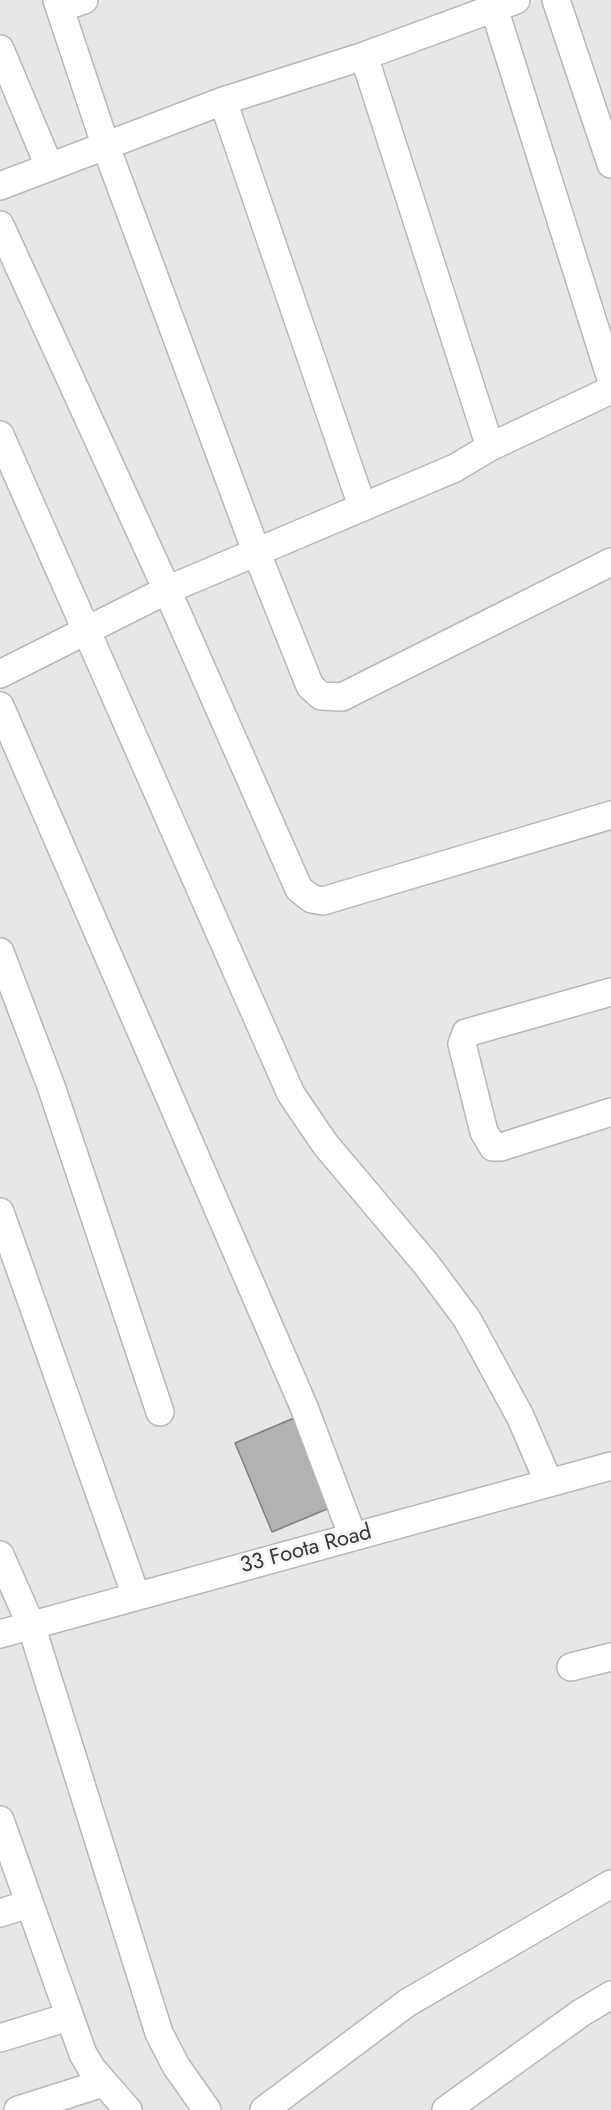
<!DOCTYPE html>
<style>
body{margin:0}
canvas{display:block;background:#e5e7e9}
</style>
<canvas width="611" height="2110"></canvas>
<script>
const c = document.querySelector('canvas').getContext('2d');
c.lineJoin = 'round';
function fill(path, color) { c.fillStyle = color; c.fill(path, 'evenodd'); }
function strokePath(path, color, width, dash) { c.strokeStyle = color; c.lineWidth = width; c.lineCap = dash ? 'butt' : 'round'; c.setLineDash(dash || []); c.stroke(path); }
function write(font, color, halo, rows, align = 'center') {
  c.font = font + ' Jost,sans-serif'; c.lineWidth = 5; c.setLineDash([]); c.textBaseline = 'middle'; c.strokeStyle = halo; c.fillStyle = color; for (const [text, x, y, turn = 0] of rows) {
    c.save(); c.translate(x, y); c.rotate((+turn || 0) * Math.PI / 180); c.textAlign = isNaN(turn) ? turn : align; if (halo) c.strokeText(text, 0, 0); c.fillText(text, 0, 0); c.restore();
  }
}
const building = new Path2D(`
 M 294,1418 L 332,1507 L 272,1532 L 235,1443 Z`);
const street = new Path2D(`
 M 57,0 L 105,144 L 256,551 L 310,686 L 321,696 L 342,697 L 611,562
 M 556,0 L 611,164
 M 60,8 L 84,0
 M 494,8 L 611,379
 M 0,49 L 49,166
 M 364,56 L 490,447
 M 223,101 L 362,506
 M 0,186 L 223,101 L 364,56 L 516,0
 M 0,225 L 167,590 L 299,889 L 312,899 L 323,901 L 611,815
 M 0,435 L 291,1094 L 325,1144 L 426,1264 L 467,1319 L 520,1416 L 549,1483
 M 0,674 L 167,590 L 455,468 L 490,447 L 611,390
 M 0,706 L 304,1407 L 353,1537
 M 0,952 L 51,1086 L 160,1412
 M 611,992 L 466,1033 L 462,1044 L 484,1132 L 493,1147 L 501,1147 L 611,1112
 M 0,1212 L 136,1596
 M 0,1555 L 31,1625 L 159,2033 L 176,2066 L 207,2110
 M 0,1634 L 611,1466
 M 571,1667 L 611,1657
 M 0,1820 L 83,2054 L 92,2069 L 128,2110
 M 0,1913 L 29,1904
 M 0,2038 L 68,2017
 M 18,2110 L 103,2083
 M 264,2110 L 407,2003 L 611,1884
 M 446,2110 L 581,2013 L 611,1995`);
const streetNames = [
 ["33 Foota Road",306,1550,-15]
];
fill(building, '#b3b1b3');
strokePath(building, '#828082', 1.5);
strokePath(street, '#b6b8ba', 30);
strokePath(street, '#fff', 27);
write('22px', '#363737', '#f2f4f6', streetNames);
</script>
